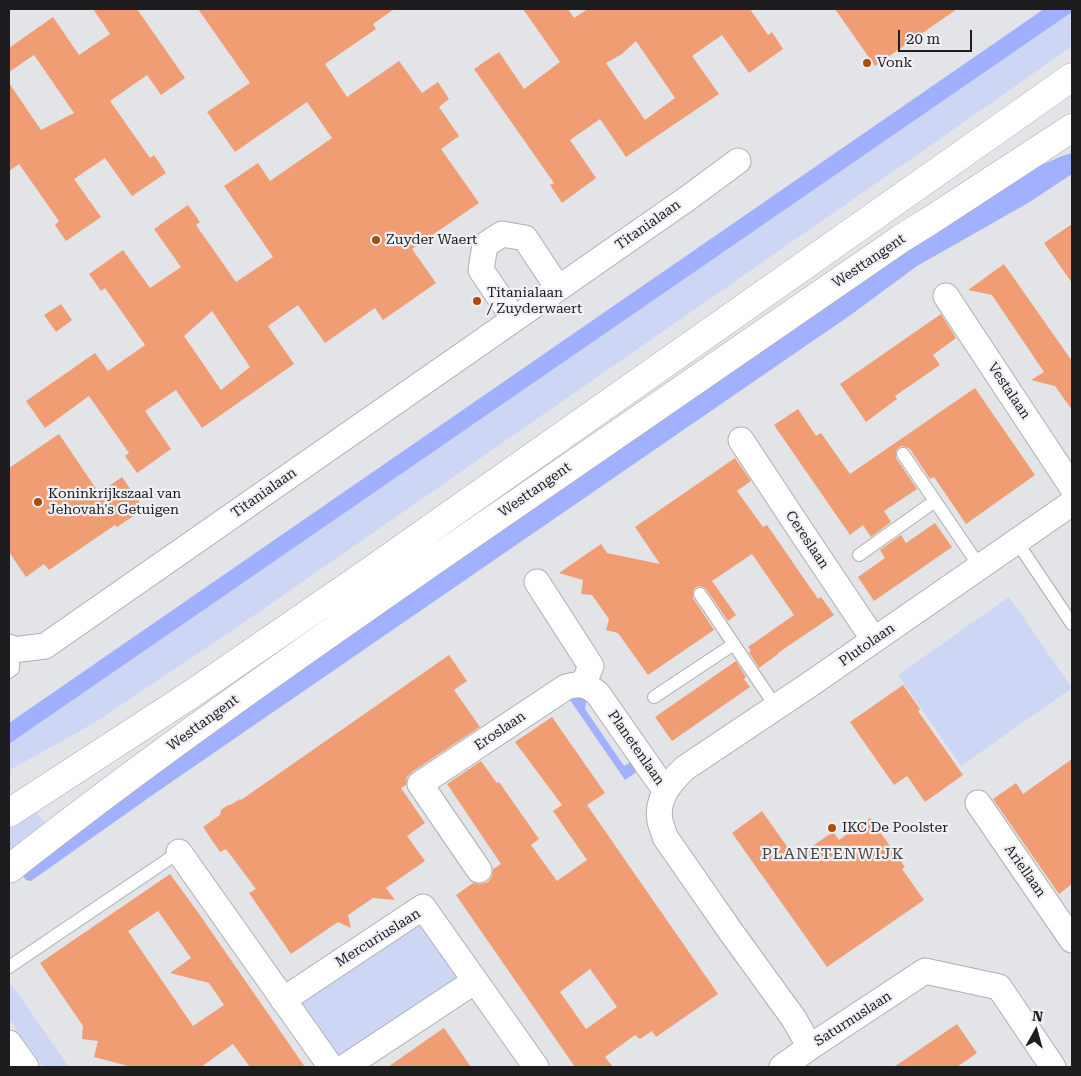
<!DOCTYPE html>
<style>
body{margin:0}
#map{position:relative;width:1081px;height:1076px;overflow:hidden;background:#e3e4e7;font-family:"Roboto Serif",serif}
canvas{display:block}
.frame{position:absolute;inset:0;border:10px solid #1d1d1f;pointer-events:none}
.north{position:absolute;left:1011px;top:1006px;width:50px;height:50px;-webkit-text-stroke:4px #f1f1f5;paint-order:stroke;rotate:7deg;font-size:14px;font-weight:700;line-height:20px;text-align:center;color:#1d1d1f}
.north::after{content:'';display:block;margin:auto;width:18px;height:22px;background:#1d1d1f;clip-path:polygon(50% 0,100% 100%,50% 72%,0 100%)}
.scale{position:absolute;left:898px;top:30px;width:74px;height:22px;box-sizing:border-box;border:2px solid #1d1d1f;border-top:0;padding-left:6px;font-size:15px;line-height:18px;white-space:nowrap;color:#1d1d1f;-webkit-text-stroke:4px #f1f1f5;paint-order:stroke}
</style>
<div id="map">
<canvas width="1081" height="1076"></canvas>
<div class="frame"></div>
<div class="north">N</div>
<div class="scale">20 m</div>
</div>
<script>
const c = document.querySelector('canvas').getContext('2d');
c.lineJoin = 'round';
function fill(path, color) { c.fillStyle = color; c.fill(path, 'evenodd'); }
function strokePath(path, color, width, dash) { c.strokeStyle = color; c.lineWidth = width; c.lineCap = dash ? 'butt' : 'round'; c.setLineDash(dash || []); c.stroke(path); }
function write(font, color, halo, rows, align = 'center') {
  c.font = font + ' "Roboto Serif",serif'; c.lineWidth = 4.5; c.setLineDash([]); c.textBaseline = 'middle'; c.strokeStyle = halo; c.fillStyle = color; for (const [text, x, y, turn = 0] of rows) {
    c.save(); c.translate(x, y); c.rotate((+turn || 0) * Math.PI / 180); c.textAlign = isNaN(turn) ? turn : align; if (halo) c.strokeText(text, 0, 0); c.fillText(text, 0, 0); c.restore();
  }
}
const green = new Path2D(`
 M 1072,12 L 1072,46 L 960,125 L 259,612 L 99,720 L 28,760 L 9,770 L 9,744 Z
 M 1009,597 L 1072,688 L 961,766 L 898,675 Z
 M 31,806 L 47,825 L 10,856 L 9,823 Z
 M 423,907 L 475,981 L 345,1067 L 283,1000 Z
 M 9,981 L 69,1067 L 43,1067 L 9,1019 Z`);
const forest = new Path2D(`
 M 1072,153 L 1072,174 L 1028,203 L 917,266 L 852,314 L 154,794 L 31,881 L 26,880 L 18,869 L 51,840 L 984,191 L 1062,156 Z
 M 568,697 L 587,697 L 585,709 L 624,766 L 632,761 L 638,771 L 625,780 Z`);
const water = new Path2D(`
 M 1044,9 L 1072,9 L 1072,12 L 9,744 L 9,723 Z`);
const building = new Path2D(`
 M 93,9 L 137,9 L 185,78 L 161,95 L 147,75 L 110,101 L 150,158 L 154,155 L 166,173 L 132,196 L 105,158 L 74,179 L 101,217 L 66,241 L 55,225 L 59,221 L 19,164 L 9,171 L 9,83 L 41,130 L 74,113 L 34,55 L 9,72 L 9,48 L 53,17 L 79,55 L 110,34 Z
 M 198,9 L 394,9 L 373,24 L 376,29 L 325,64 L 347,97 L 399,61 L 422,93 L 438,82 L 449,99 L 439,107 L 459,136 L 441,149 L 479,203 L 412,249 L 436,283 L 383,320 L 375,308 L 325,343 L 298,305 L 268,326 L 294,364 L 202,428 L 176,390 L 145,411 L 171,449 L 137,473 L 125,456 L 129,453 L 89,396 L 45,428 L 26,401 L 95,353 L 108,371 L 145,345 L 105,288 L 101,291 L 89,274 L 123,250 L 150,288 L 181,267 L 154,229 L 188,205 L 200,222 L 196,225 L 236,282 L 273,257 L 224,186 L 258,163 L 270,181 L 332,138 L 307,102 L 235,152 L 207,112 L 250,83 ZM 212,311 L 250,367 L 221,390 L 184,336 Z
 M 523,9 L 568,9 L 574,18 L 588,9 L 750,9 L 768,35 L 772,32 L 783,49 L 749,73 L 722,35 L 692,56 L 719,94 L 626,157 L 600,119 L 570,140 L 596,178 L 562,203 L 550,185 L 554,183 L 474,69 L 499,52 L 524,89 L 560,62 ZM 636,41 L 675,98 L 645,120 L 606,63 L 622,54 Z
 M 835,9 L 957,9 L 875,66 Z
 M 1072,224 L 1072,283 L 1044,243 Z
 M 1004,264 L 1072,361 L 1072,410 L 1055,386 L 1031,380 L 1044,372 L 992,295 L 968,290 Z
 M 61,304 L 72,320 L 56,332 L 44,315 Z
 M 941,314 L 956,338 L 933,355 L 940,365 L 895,396 L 897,399 L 866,422 L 840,384 Z
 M 975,388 L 1035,475 L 966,524 L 934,477 L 930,479 L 910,449 L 906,447 L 902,446 L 898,448 L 896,451 L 896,458 L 917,489 L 884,511 L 891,522 L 871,537 L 863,525 L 850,535 L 774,425 L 798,409 L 816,436 L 821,433 L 850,474 Z
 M 59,434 L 99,493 L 122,477 L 144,509 L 117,527 L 115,525 L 49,570 L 44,564 L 26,577 L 9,552 L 9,468 Z
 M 735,458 L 751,481 L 737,491 L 763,527 L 767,525 L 818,599 L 821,597 L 834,615 L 778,653 L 778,654 L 759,668 L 749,652 L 751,651 L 748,647 L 794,615 L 752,554 L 712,581 L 736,615 L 728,621 L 706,589 L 700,586 L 696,587 L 693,591 L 693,598 L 714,630 L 648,675 L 618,633 L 606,630 L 609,619 L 592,595 L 581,594 L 583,580 L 559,573 L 601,544 L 607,553 L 660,564 L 635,527 Z
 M 935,523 L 952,547 L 874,601 L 858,577 L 885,558 L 880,550 L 901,535 L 906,543 Z
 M 449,655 L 467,681 L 454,690 L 480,727 L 412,772 L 407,777 L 406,785 L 401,788 L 425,823 L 407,836 L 425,861 L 386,888 L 395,900 L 373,898 L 348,915 L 351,928 L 338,922 L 291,954 L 249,893 L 256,889 L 226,849 L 220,852 L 203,827 L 220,815 L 221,810 L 228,805 L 230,805 L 240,799 L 241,800 Z
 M 736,661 L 746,677 L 744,679 L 750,687 L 672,741 L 655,717 Z
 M 903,685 L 920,709 L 918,711 L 963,775 L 925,802 L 907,776 L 894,785 L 850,722 Z
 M 552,717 L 605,793 L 587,805 L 718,994 L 656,1037 L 652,1031 L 640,1039 L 635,1035 L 605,1057 L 613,1067 L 575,1067 L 456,895 L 473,883 L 481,884 L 488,882 L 492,876 L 493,869 L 501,864 L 447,784 L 481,761 L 497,783 L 499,782 L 539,839 L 531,845 L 557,881 L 587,860 L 553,811 L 562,805 L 515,742 ZM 590,969 L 617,1007 L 586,1029 L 560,992 Z
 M 1072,759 L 1072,884 L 1059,894 L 993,799 L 1016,783 L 1023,794 Z
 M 762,811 L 795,858 L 833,832 L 839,840 L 870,818 L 905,867 L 902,869 L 924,900 L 827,967 L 732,833 Z
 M 170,874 L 197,911 L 305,1067 L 250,1067 L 233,1044 L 201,1067 L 132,1067 L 94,1057 L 98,1041 L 82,1039 L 83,1026 L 40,963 ZM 158,911 L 191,958 L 170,973 L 209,983 L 224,1005 L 193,1026 L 128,931 Z
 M 957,1024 L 977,1053 L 957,1067 L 894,1067 Z
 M 444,1028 L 471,1067 L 388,1067 L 425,1041 Z`);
const lane = new Path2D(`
 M 903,454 L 980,567
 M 1017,542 L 1072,624
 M 859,555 L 935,501
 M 700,594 L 776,707
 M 9,672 L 13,669 L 13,650
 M 654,697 L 734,644
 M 9,967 L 179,852`);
const street = new Path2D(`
 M 946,296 L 1072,487
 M 514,319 L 481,270 L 485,245 L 502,234 L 525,238 L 558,288
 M 741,440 L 799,528 L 874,640
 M 537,582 L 591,666 L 583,685
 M 9,647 L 13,650 L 45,646 L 688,198 L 738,161
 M 978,803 L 1072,940
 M 179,852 L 331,1067
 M 479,870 L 420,784 L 566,687 C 580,683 587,684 598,694 L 665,790
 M 283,1000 L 423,907 L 536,1067
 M 9,1043 L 26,1067
 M 810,1047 L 794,1019 L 731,932 L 665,837 C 664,832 661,826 660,821 C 656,799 670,782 685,768 L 809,685 L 1072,503
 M 345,1067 L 475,981
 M 782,1067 L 810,1047 L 925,971 L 999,987 L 1053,1067`);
const secondary = new Path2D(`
 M 9,813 L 193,693 L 366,574 L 1072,77
 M 9,869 C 147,760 292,659 436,559 C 591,451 747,345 902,238 L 931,220 L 1072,128`);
const markers = [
 [867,63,5,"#ad4b0a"],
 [376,240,5,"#ad4b0a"],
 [477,301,5,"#ad4b0a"],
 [38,502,5,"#ad4b0a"],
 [832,828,5,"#ad4b0a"]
];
const poiNames = [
 ["Vonk",877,63],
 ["Zuyder Waert",386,240],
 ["Titanialaan",487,293],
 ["/ Zuyderwaert",487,309],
 ["Koninkrijkszaal van",48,494],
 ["Jehovah's Getuigen",48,510],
 ["IKC De Poolster",842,828]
];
const streetNames = [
 ["Titanialaan",648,225,-35],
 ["Westtangent",869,261,-34],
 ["Vestalaan",1009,391,56],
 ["Westtangent",535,490,-35],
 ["Titanialaan",264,493,-35],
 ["Cereslaan",807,540,56],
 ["Plutolaan",867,645,-35],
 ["Westtangent",203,723,-36],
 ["Eroslaan",500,731,-34],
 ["Planetenlaan",636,748,55],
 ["Ariellaan",1025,871,55],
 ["Mercuriuslaan",378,938,-32],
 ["Saturnuslaan",853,1019,-33]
];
const quarterNames = [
 ["PLANETENWIJK",833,854]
];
fill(green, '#ced6f5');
fill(forest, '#a1b0ff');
fill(water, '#a0affe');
fill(building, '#f09d74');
strokePath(lane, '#aeafb2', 14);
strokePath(street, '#aeafb2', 27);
strokePath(secondary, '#aeafb2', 29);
strokePath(lane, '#fff', 12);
strokePath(street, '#fff', 25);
strokePath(secondary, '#fff', 28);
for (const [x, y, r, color] of markers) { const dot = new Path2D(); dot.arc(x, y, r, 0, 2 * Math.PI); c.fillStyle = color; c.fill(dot); strokePath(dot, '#f1f1f5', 2); }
write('14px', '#1d1d1f', '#f1f1f5', poiNames, 'left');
write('14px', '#1d1d1f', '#f1f1f5', streetNames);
c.letterSpacing = '1px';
write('16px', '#464649', '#f1f1f5', quarterNames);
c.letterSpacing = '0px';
</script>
